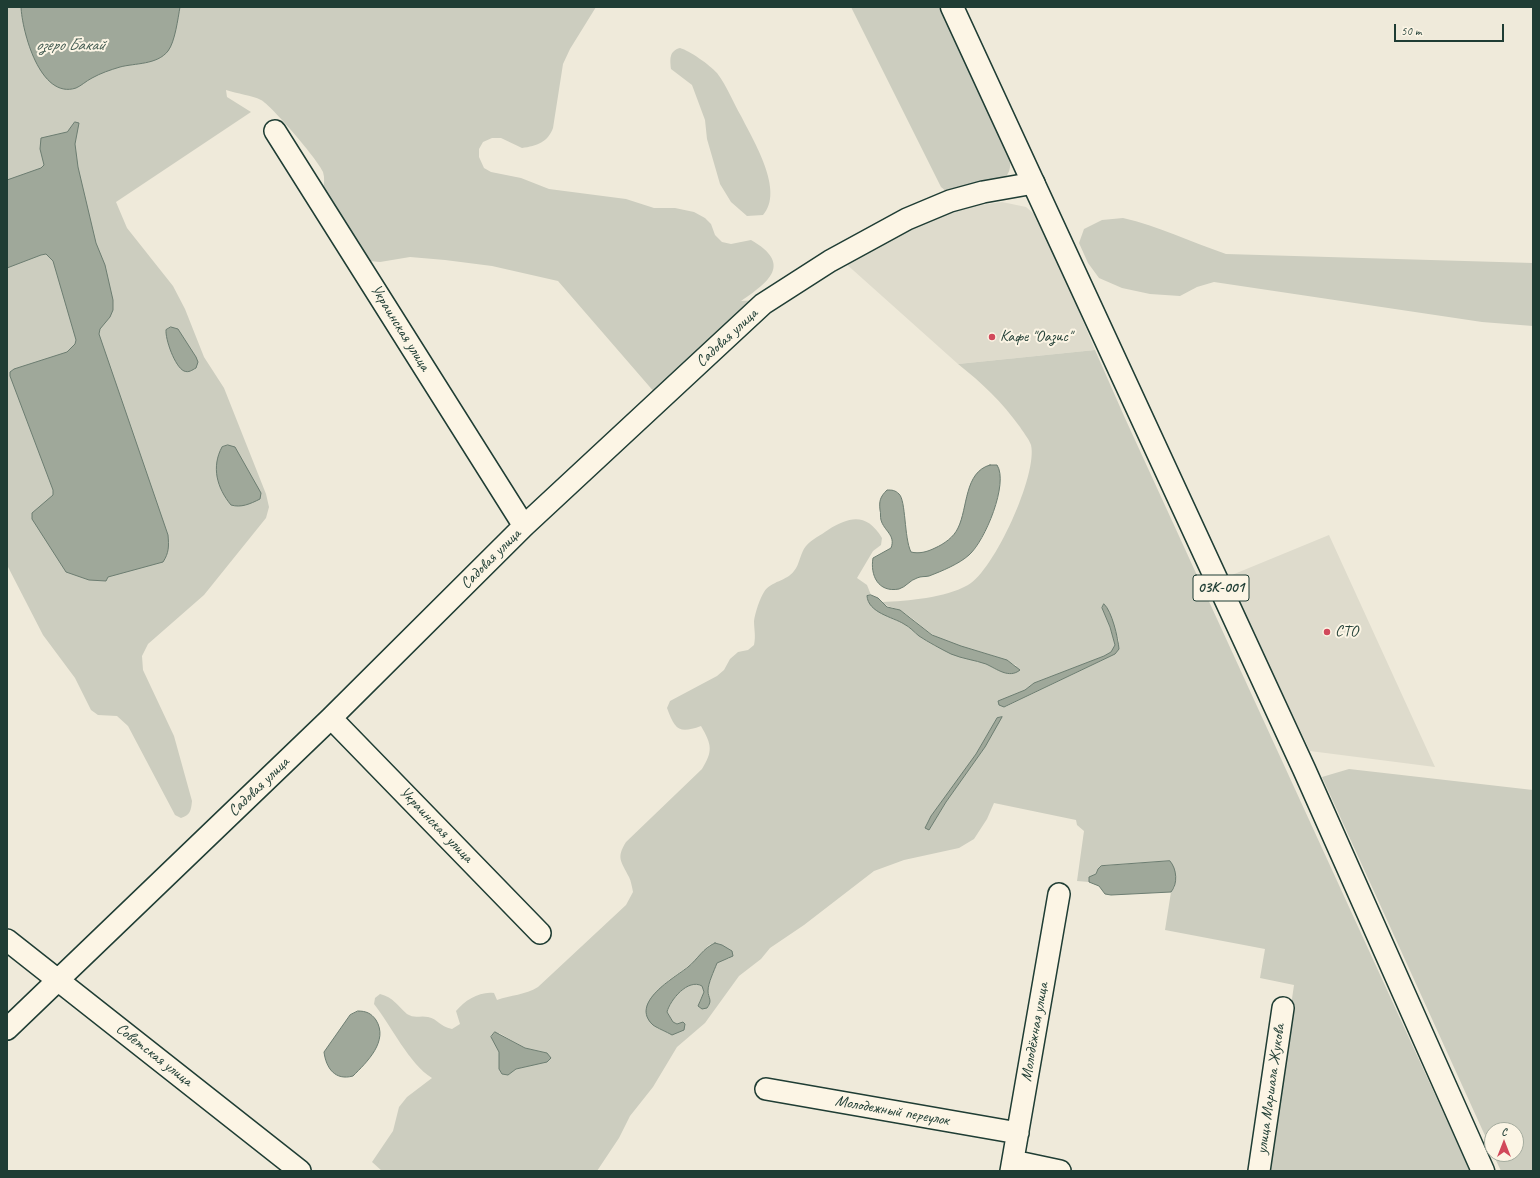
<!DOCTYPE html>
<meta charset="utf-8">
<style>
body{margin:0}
#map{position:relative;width:1540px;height:1178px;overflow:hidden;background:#efeada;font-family:Caveat,sans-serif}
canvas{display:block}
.frame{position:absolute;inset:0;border:8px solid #1f3d34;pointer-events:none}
.north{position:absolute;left:1484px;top:1122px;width:40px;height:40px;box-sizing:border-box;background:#fcf5e5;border:1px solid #a4ab9e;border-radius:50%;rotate:0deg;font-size:11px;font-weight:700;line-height:16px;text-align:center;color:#1f3d34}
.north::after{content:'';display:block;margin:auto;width:14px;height:18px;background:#d1495b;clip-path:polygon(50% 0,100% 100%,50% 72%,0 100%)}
.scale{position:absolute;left:1394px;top:24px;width:110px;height:18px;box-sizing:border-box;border:2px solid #1f3d34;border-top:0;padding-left:5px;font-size:12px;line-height:14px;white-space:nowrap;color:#1f3d34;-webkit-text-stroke:3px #fcf5e5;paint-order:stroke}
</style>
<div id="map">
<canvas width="1540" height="1178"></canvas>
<div class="frame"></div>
<div class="north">С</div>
<div class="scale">50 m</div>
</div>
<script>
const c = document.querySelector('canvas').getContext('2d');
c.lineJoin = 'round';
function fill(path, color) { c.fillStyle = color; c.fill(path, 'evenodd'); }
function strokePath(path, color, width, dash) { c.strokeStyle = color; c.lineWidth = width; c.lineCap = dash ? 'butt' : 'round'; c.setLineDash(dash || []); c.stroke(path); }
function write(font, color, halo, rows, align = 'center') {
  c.font = font + ' Caveat,sans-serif'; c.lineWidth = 4; c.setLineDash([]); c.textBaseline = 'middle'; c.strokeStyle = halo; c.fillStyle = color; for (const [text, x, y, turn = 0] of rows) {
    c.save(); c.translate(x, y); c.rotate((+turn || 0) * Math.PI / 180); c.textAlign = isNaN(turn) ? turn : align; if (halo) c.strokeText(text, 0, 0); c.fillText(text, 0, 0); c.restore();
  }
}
const built = new Path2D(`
 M 1002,202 L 1026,207 L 1041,220 L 1095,350 L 958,364 L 844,262 L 926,218 L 968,207 Z
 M 1329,535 L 1435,767 L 1310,751 L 1227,577 Z`);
const green = new Path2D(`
 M 7,7 L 596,7 L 570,49 L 563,64 L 553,128 C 548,142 537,146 522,148 L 501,138 L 492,138 L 483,142 L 479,149 L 479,157 L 484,168 L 491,172 L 521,178 L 549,189 L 626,199 L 654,208 L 675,208 L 694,212 L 705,218 L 711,224 L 715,235 L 722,242 L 731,244 L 751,240 C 793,264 769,282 741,301 L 757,300 L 655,393 L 558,281 L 492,266 L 445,260 L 410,257 L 380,262 L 370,261 L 363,256 L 323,190 C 324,184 325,178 323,172 C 319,161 271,105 261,100 C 252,95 237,94 226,90 L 227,97 L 251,112 L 116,202 L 127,228 L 173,286 L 185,309 L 204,357 L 224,388 L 266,494 L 269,507 L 266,518 L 204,595 L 148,644 L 142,656 L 143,670 L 174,736 L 192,801 C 191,811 190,815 181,818 L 175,815 L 128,726 L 117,716 L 98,715 L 91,710 L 75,678 L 43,635 L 7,565 Z
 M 851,7 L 940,7 L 1007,149 C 1011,162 1013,171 1002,181 L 947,192 L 941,187 Z
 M 680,48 C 690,51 710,65 717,73 C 727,86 733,102 741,116 C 753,140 785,191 763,215 L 747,216 L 731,202 L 720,184 L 707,139 L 705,120 L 692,85 L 671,69 C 670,59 669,51 680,48 Z
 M 1123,218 C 1158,226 1191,242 1226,254 L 1533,263 L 1533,326 L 1482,322 L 1214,282 L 1197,287 L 1180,296 L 1150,294 L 1122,288 L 1099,278 L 1088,263 L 1079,243 L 1084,229 L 1102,220 Z
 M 1095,350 L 1124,416 L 1470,1171 L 1267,1171 L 1294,985 L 1260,978 L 1265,949 L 1165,930 L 1171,892 L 1175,887 L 1175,874 L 1170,862 L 1101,866 L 1098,869 L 1096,874 L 1089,877 L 1089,882 L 1077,881 L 1084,831 L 1077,825 L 1076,820 L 994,803 L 987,819 L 974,839 L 959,848 L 904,860 L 874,871 L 804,925 L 770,948 L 761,959 L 739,976 L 705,1023 L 677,1047 L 653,1087 L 630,1116 L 619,1138 L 597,1171 L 382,1171 L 372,1162 L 393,1131 L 399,1107 L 407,1097 L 432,1078 C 409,1064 391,1025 374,1004 L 375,998 L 380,994 C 393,997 398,1006 407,1014 C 415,1019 420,1015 428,1017 C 438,1019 439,1026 452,1029 L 460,1024 L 456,1011 C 465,1000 480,991 494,993 L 497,1000 C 511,995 525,995 538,987 L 626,905 L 633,892 C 632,887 631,881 629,877 C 621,861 616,858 626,842 L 702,769 C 713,751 712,745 701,726 C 679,734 675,730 667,708 L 670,701 L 717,676 L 724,670 L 730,659 L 738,652 L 748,650 L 754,645 C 756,636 754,629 754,621 C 755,613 760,598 764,592 C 771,581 787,581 794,571 C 800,564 800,553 806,546 C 812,539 821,535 828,530 C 850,516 867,513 882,538 L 881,545 L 873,551 L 857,578 L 867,585 L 871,595 L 867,596 C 868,612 894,617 904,624 C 910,627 914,632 919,636 C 948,657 981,664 1017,666 C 993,652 966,650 941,639 C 926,633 916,619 901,611 C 895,607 888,608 882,602 C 908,601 945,598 968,585 C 994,571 1038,474 1031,445 C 1029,439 1023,432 1020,427 C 1002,402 982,383 958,364 ZM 1102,608 L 1114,626 L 1119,641 L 1115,654 L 1005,707 L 999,701 L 1025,690 L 1034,683 L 1104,656 L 1111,652 L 1115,645 L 1110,627 ZM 997,718 L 985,747 L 946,802 L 929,830 L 931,816 L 976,754 ZM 715,943 L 722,945 L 729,959 C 725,959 720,959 717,963 C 715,966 708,986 708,990 C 708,998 713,1000 707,1008 L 699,1002 L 704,992 L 702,986 C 688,978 670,1000 667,1012 L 673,1022 L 677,1024 L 667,1032 L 657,1028 L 652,997 L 669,980 L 694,962 L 709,945 ZM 499,1033 L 525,1048 L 547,1053 L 529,1066 L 516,1069 L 508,1075 L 502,1074 L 499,1069 Z
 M 1349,769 L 1533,790 L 1533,1171 L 1501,1171 L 1493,1154 L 1516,1154 L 1516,1130 L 1492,1130 L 1492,1151 L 1322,777 Z`);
const water = new Path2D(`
 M 21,7 L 180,7 C 178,18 175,42 168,51 C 157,65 135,63 120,67 C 110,70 101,73 92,78 C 86,81 81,86 76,88 C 40,100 22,31 21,7 Z
 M 75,122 L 79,123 L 75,144 L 78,167 L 96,243 L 105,265 L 113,300 L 113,310 L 110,317 L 100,329 L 99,334 L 168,535 C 169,546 169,553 163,562 L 108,577 L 106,581 L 89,580 L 66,572 L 32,519 L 32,513 L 53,495 L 53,490 L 10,376 L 10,372 L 14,369 L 67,352 L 75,344 L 76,340 L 53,261 L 46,254 L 41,255 L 7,268 L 7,180 L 41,168 L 44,165 L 40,149 L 41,138 L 67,132 Z
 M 171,327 L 178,329 L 196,357 L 198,362 L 196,368 C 192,370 189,373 184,371 C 175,367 165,339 166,330 Z
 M 228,445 L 235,447 L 261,493 L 260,499 C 250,504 241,508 231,505 C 217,488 211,467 222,447 Z
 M 990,465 L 997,465 C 1009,483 985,541 969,555 C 959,564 942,571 929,576 C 925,577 921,576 917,578 C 910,580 906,587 899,589 C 878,593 870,575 873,558 L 891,548 C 896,535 884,531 881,520 C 880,517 881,513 880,510 C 879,501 880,497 887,490 C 892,490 895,490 899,494 C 906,500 904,538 911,552 C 919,554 927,552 935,548 C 944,544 954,537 958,528 C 968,508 964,472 990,465 Z
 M 871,595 L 878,598 L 887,607 L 900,610 L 932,635 L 961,646 L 1007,660 L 1020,670 C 1009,679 997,669 986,664 C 975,660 963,659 951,654 C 941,649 928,642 919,636 C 914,632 910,627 904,624 C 893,617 868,613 867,596 Z
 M 1104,604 C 1112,611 1118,638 1119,649 L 1115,654 L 1004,707 L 999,705 L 998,701 L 1025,690 L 1034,683 L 1104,656 L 1111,652 L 1115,645 L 1110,627 L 1102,608 Z
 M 1002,717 L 985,747 L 946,802 L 929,830 L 925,828 L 931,816 L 976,754 L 997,718 Z
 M 1170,861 C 1177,869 1178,884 1171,892 L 1111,895 L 1105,894 L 1099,886 L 1089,882 L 1089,877 L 1096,874 L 1098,869 L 1101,866 Z
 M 715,943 L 722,945 L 732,951 L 733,956 L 717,963 C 714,971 708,983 708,991 C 708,998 713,1000 707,1008 L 702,1009 L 698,1006 L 704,992 L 702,986 C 688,978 670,1000 667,1012 L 673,1022 L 677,1024 L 683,1022 L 685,1024 L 684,1030 L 672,1035 C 667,1032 657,1028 653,1025 C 629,1003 674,978 688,967 C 698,959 703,948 715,943 Z
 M 358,1011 C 366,1011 371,1013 376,1020 C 389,1041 367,1062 353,1076 C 335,1081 326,1068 324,1052 L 350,1015 Z
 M 495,1032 L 525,1048 L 547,1053 L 551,1058 L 547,1062 L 516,1069 L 508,1075 L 502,1074 L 499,1069 L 499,1052 L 491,1037 Z`);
const minor = new Path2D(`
 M 275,131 L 524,526
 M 331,718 L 540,933
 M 7,940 L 300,1171
 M 7,1029 L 331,718 L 524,526 L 763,304 L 830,261 L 907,219 L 950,201 L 983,192 L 1034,183
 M 766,1089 L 1018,1133
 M 1013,1161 L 1060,1171
 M 1011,1171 L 1059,894
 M 1259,1171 L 1283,1008`);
const major = new Path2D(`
 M 952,7 L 1304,769 L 1483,1171`);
const markers = [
 [992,337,4,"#d1495b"],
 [1327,632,4,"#d1495b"]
];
const shields = [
 [1221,588,56]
];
const shieldNames = [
 ["03К-001",1221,588]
];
const streetNames = [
 ["Украинская улица",400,328,58],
 ["Садовая улица",727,338,-43],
 ["Садовая улица",491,559,-45],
 ["Садовая улица",259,787,-44],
 ["Украинская улица",436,825,46],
 ["Молодёжная улица",1035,1032,-80],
 ["Советская улица",154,1055,38],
 ["улица Маршала Жукова",1271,1089,-82],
 ["Молодежный переулок",892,1111,10]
];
const poiNames = [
 ["Кафе \"Оазис\"",1000,337],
 ["СТО",1335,632]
];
const waterNames = [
 ["озеро Бакай",70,46]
];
fill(built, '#dedbcc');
fill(green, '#cccdbf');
fill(water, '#9fa89a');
strokePath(water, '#6c7d71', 1);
strokePath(minor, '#1f3d34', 24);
strokePath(major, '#1f3d34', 25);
strokePath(minor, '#fcf5e5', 21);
strokePath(major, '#fcf5e5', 22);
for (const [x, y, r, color] of markers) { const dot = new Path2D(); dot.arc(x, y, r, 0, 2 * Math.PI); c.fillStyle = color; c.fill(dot); strokePath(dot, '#fcf5e5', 1.5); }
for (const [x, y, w] of shields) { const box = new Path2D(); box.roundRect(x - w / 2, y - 13, w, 26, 3); c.fillStyle = '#fcf5e5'; c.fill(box); strokePath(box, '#1f3d34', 1); }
write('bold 15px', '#1f3d34', null, shieldNames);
write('16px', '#1f3d34', '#fcf5e5', streetNames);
write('16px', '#1f3d34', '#fcf5e5', poiNames, 'left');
write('italic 17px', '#455d53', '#fcf5e5', waterNames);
</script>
